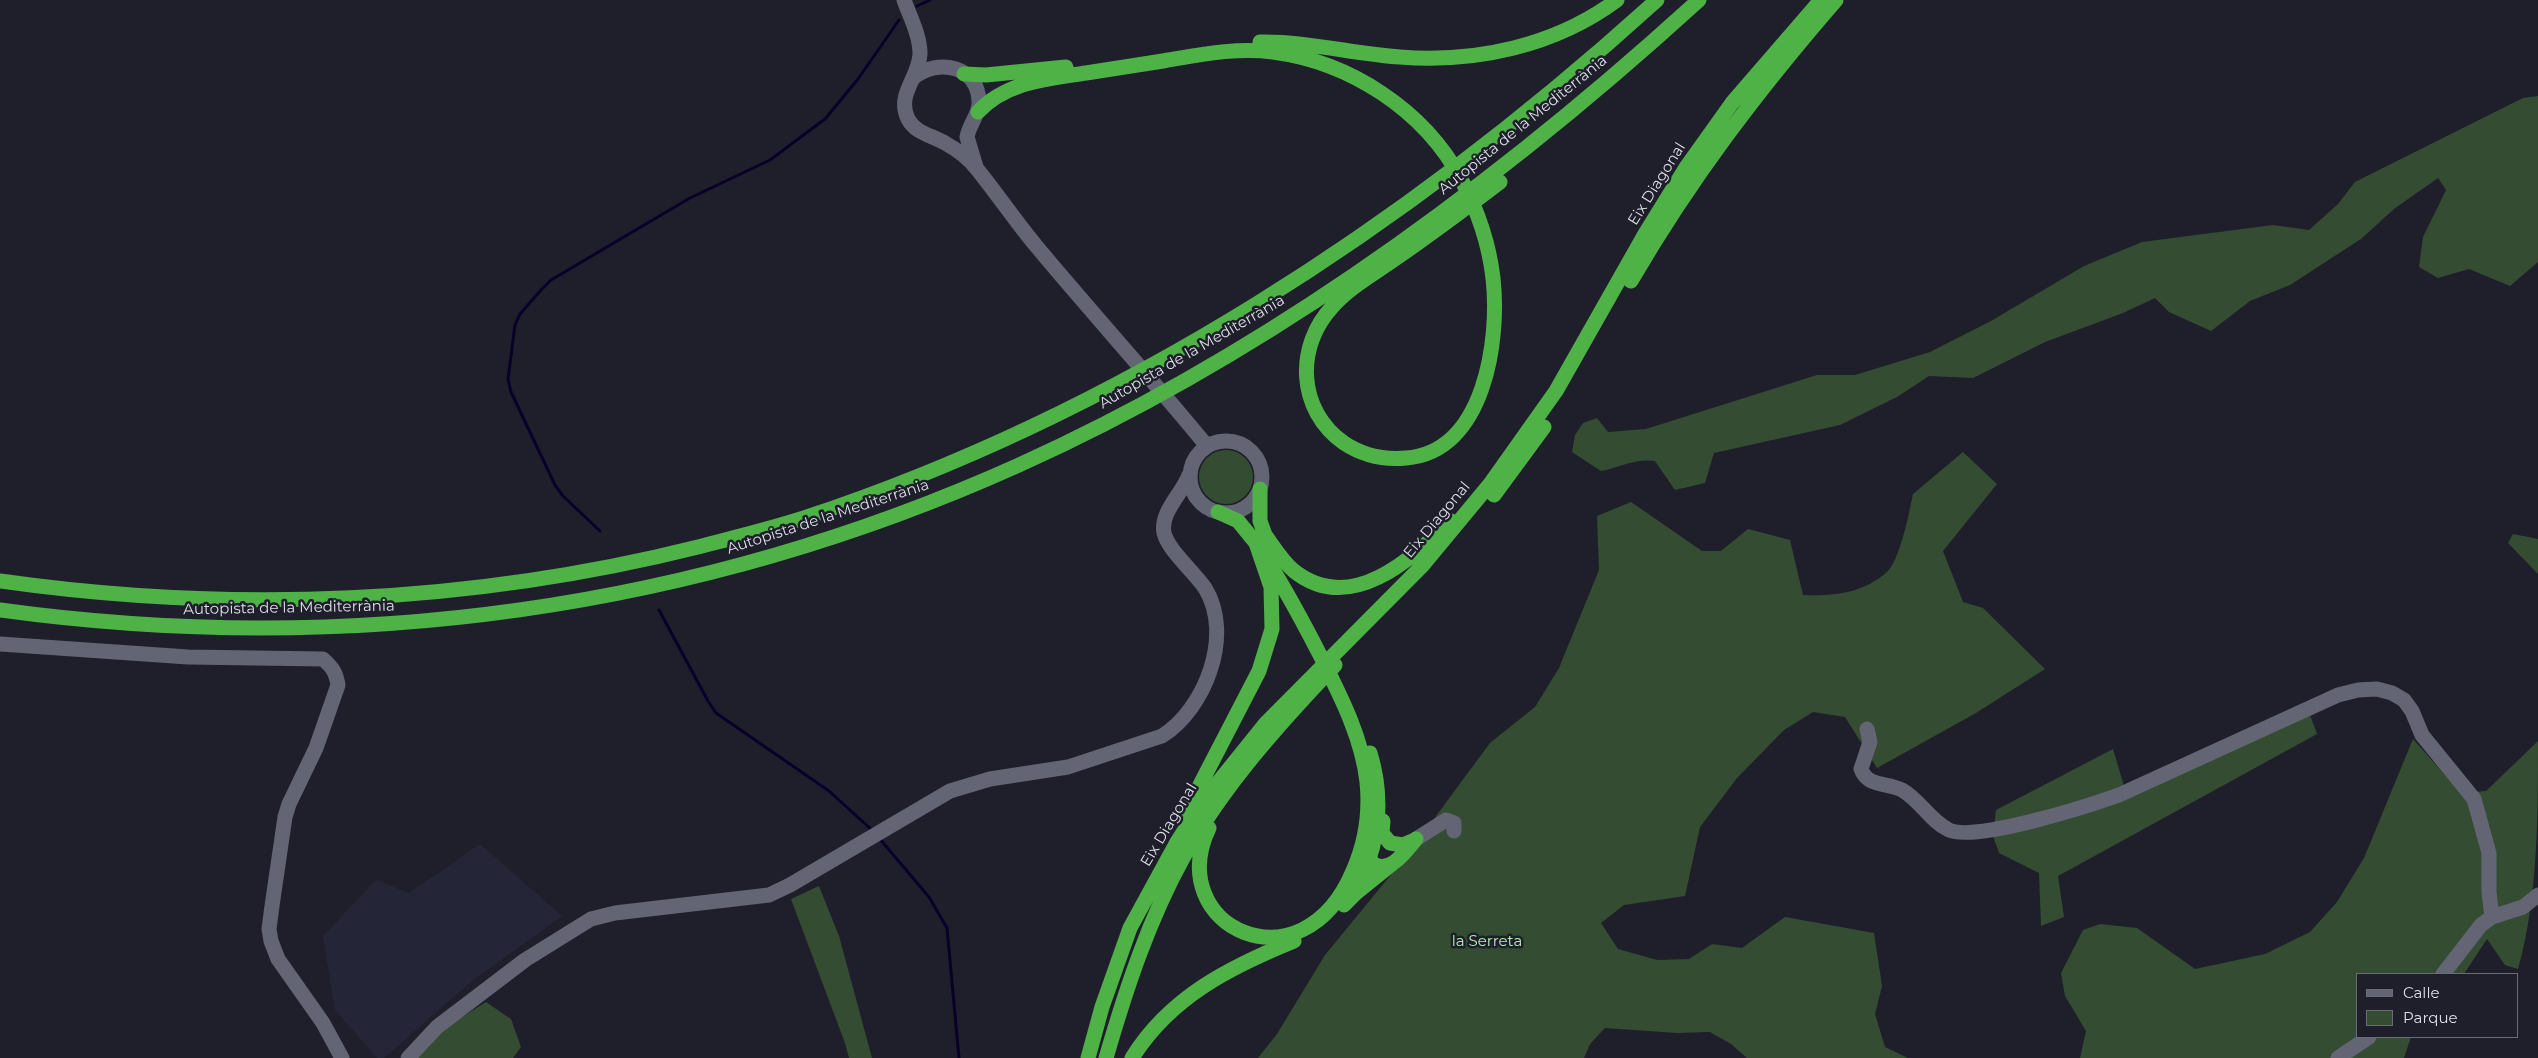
<!DOCTYPE html>
<meta charset="utf-8">
<style>
body{margin:0}
#map{position:relative;width:2538px;height:1058px;overflow:hidden;background:#1f1f2c;font-family:Montserrat,sans-serif}
canvas{display:block}
.legend{position:absolute;left:2356px;top:973px;width:162px;height:65px;box-sizing:border-box;background:#1f1f2c;border:1px solid #6c6c77;margin:0;padding:6px 9px;list-style:none;font-size:15px;color:#dfdfe8}
.legend li{display:flex;align-items:center;gap:10px;height:25px}
.legend b{width:25px;border:1px solid #6c6c77}
</style>
<div id="map">
<canvas width="2538" height="1058"></canvas>
<ul class="legend">
<li><b style="height:6px;background:#646574"></b>Calle</li>
<li><b style="height:14px;background:#344c32"></b>Parque</li>
</ul>
</div>
<script>
const c = document.querySelector('canvas').getContext('2d');
c.lineJoin = 'round';
function fill(path, color) { c.fillStyle = color; c.fill(path, 'evenodd'); }
function strokePath(path, color, width, dash) { c.strokeStyle = color; c.lineWidth = width; c.lineCap = dash ? 'butt' : 'round'; c.setLineDash(dash || []); c.stroke(path); }
function write(font, color, halo, rows, align = 'center') {
  c.font = font + ' Montserrat,sans-serif'; c.lineWidth = 5; c.setLineDash([]); c.textBaseline = 'middle'; c.strokeStyle = halo; c.fillStyle = color; for (const [text, x, y, turn = 0] of rows) {
    c.save(); c.translate(x, y); c.rotate((+turn || 0) * Math.PI / 180); c.textAlign = isNaN(turn) ? turn : align; if (halo) c.strokeText(text, 0, 0); c.fillText(text, 0, 0); c.restore();
  }
}
const built = new Path2D(`
 M 480,844 L 562,916 L 472,981 L 384,1058 L 377,1058 L 335,1010 L 323,936 L 376,880 L 409,893 Z`);
const green = new Path2D(`
 M 2538,96 L 2538,262 L 2510,286 L 2469,269 L 2438,278 L 2419,267 L 2423,237 L 2446,190 L 2438,178 L 2394,209 L 2361,239 L 2290,285 L 2250,301 L 2211,331 L 2169,312 L 2155,298 L 2123,313 L 2045,342 L 1973,378 L 1929,376 L 1897,397 L 1840,425 L 1714,453 L 1705,483 L 1675,490 L 1655,461 C 1635,458 1621,467 1601,471 L 1572,452 L 1575,435 L 1583,423 L 1597,418 L 1608,432 L 1646,429 L 1817,375 L 1855,375 L 1930,352 L 1991,321 L 2084,266 L 2142,242 L 2273,225 L 2309,230 L 2338,204 L 2355,182 L 2523,98 Z
 M1199 477a27 27 0 1 1 54 0a27 27 0 1 1-54 0Z
 M 1963,452 L 1997,484 L 1943,551 L 1963,602 L 1983,608 L 2045,669 L 1976,713 L 1877,768 L 1845,717 L 1813,712 L 1784,730 L 1737,778 L 1700,827 L 1685,896 L 1624,905 L 1601,923 L 1618,949 L 1657,960 L 1689,959 L 1712,944 L 1742,948 L 1785,917 L 1874,933 L 1882,986 L 1875,1014 L 1885,1047 L 1908,1058 L 1747,1058 L 1731,1044 L 1710,1032 L 1677,1033 L 1605,1028 L 1590,1044 L 1584,1058 L 1258,1058 L 1277,1034 L 1325,955 L 1408,854 L 1490,743 L 1535,707 L 1559,668 L 1599,570 L 1597,516 L 1631,502 L 1702,551 L 1721,551 L 1748,529 L 1790,540 L 1803,595 C 1833,596 1861,594 1886,573 C 1900,561 1909,513 1913,494 Z
 M 2513,534 L 2538,539 L 2538,574 L 2508,543 Z
 M 2310,715 L 2317,734 L 2058,876 L 2064,917 L 2041,926 L 2039,873 L 1999,853 L 1993,836 L 1996,810 L 2113,749 L 2127,796 Z
 M 2413,739 L 2461,793 L 2486,791 L 2538,741 C 2538,815 2538,899 2518,969 L 2505,965 L 2487,939 L 2464,974 L 2357,974 L 2357,1037 L 2411,1037 L 2404,1058 L 2080,1058 L 2086,1031 L 2065,996 L 2061,973 L 2083,930 L 2100,924 L 2137,928 L 2195,969 L 2265,954 L 2310,932 L 2337,902 L 2364,858 Z
 M 819,886 L 839,936 L 872,1058 L 849,1058 L 845,1043 L 791,899 Z
 M 486,1002 L 511,1019 L 521,1047 L 513,1058 L 415,1058 L 443,1029 Z`);
const stream = new Path2D(`
 M 917,6 L 930,0
 M 600,531 L 563,496 L 555,485 L 511,392 L 508,379 L 515,325 L 520,314 L 541,290 L 551,280 L 690,198 L 770,160 L 825,119 L 858,79 L 899,20
 M 659,610 L 708,701 L 716,713 L 829,791 L 873,831
 M 879,838 L 929,897 L 947,928 L 959,1058`);
const minor = new Path2D(`
 M 904,0 C 910,17 920,35 920,54 C 919,78 896,94 908,119 C 916,134 932,135 945,143 C 956,149 969,159 977,169 C 998,195 1016,222 1037,247 C 1093,314 1152,379 1207,446
 M 913,78 C 938,57 980,66 979,104 C 978,116 969,125 967,137 L 976,167
 M1190 477a36 36 0 1 1 72 0a36 36 0 1 1-72 0Z
 M 0,644 L 188,657 L 323,659 C 332,667 336,672 338,685 L 316,748 L 289,804 L 285,817 L 272,906 L 269,929 L 271,941 L 278,959 L 323,1023 L 342,1058
 M 1867,729 L 1870,742 L 1861,769 C 1868,788 1888,782 1902,790 C 1920,800 1930,821 1949,830 C 1976,842 2088,806 2119,795 L 2338,695 L 2358,690 L 2377,689 L 2392,693 L 2404,700 L 2412,711 L 2422,735 L 2474,799 L 2489,853 L 2489,892 L 2492,917
 M 1416,839 L 1446,820 L 1454,823 L 1454,831
 M 2443,974 L 2481,925 L 2492,917 L 2523,907 L 2538,895
 M 408,1058 L 437,1027 L 525,960 L 591,919 L 615,913 L 769,895 L 790,885 L 950,791 L 990,779 L 1068,767 L 1162,736 C 1205,709 1234,635 1205,588 C 1195,573 1168,550 1164,533 C 1160,512 1182,494 1189,475
 M 2338,1058 L 2369,1037`);
const highway = new Path2D(`
 M 1260,42 C 1307,41 1353,54 1400,57 C 1476,63 1555,46 1617,0
 M 964,74 L 986,75 L 1066,67
 M 978,112 C 1006,82 1047,79 1086,73 C 1111,69 1137,65 1163,61 C 1199,55 1236,47 1273,52 C 1350,62 1424,110 1461,179 C 1477,209 1489,244 1493,278 C 1500,339 1485,452 1406,458 C 1384,460 1362,455 1344,443 C 1297,410 1295,346 1333,306 C 1350,287 1374,274 1395,259 C 1431,234 1466,208 1500,182
 M 1631,281 C 1691,178 1758,90 1836,0
 M 1260,489 L 1260,521 L 1268,543
 M 1494,495 L 1544,427
 M 1265,535 C 1274,547 1282,561 1294,571 C 1351,616 1411,559 1451,521
 M 0,581 C 233,614 470,604 698,547 C 733,538 770,529 804,518 C 1122,413 1410,224 1657,0
 M 0,610 C 349,658 697,610 1019,465 C 1270,352 1496,185 1699,0
 M 1186,812 L 1259,671 L 1272,629 L 1271,587 L 1256,543 L 1238,521 L 1218,512
 M 1383,821 L 1382,833 L 1390,843 L 1403,845 L 1415,840
 M 1209,828 C 1162,927 1302,993 1353,871 C 1365,844 1370,812 1367,782 C 1362,737 1340,695 1320,655 C 1300,616 1280,579 1256,543
 M 1367,850 L 1372,863 C 1389,876 1406,851 1416,839
 M 1361,879 C 1380,839 1383,795 1370,753
 M 1344,905 L 1356,893 L 1392,864
 M 1088,1058 L 1102,1007 L 1130,928 L 1177,842 L 1204,800 L 1266,723 L 1422,566 L 1490,484 L 1556,391 L 1645,234 L 1687,166 L 1732,103 L 1821,0
 M 1106,1058 C 1126,989 1149,919 1184,856 C 1224,785 1279,724 1335,665
 M 1132,1058 C 1170,997 1230,967 1294,941`);
const streetNames = [
 ["Autopista de la Mediterrània",1523,125,-39],
 ["Eix Diagonal",1657,184,-58],
 ["Autopista de la Mediterrània",1192,352,-30],
 ["Autopista de la Mediterrània",828,517,-18],
 ["Eix Diagonal",1437,520,-50],
 ["Autopista de la Mediterrània",289,608,-1],
 ["Eix Diagonal",1169,825,-59]
];
const parkNames = [
 ["la Serreta",1487,942]
];
fill(built, '#252538');
fill(green, '#344c32');
strokePath(stream, '#09002a', 3);
strokePath(minor, '#646574', 15);
strokePath(highway, '#4eb247', 15);
write('15px', '#dfdfe8', '#1f1f2c', streetNames);
write('15px', '#b0efaa', '#1f1f2c', parkNames);
</script>
